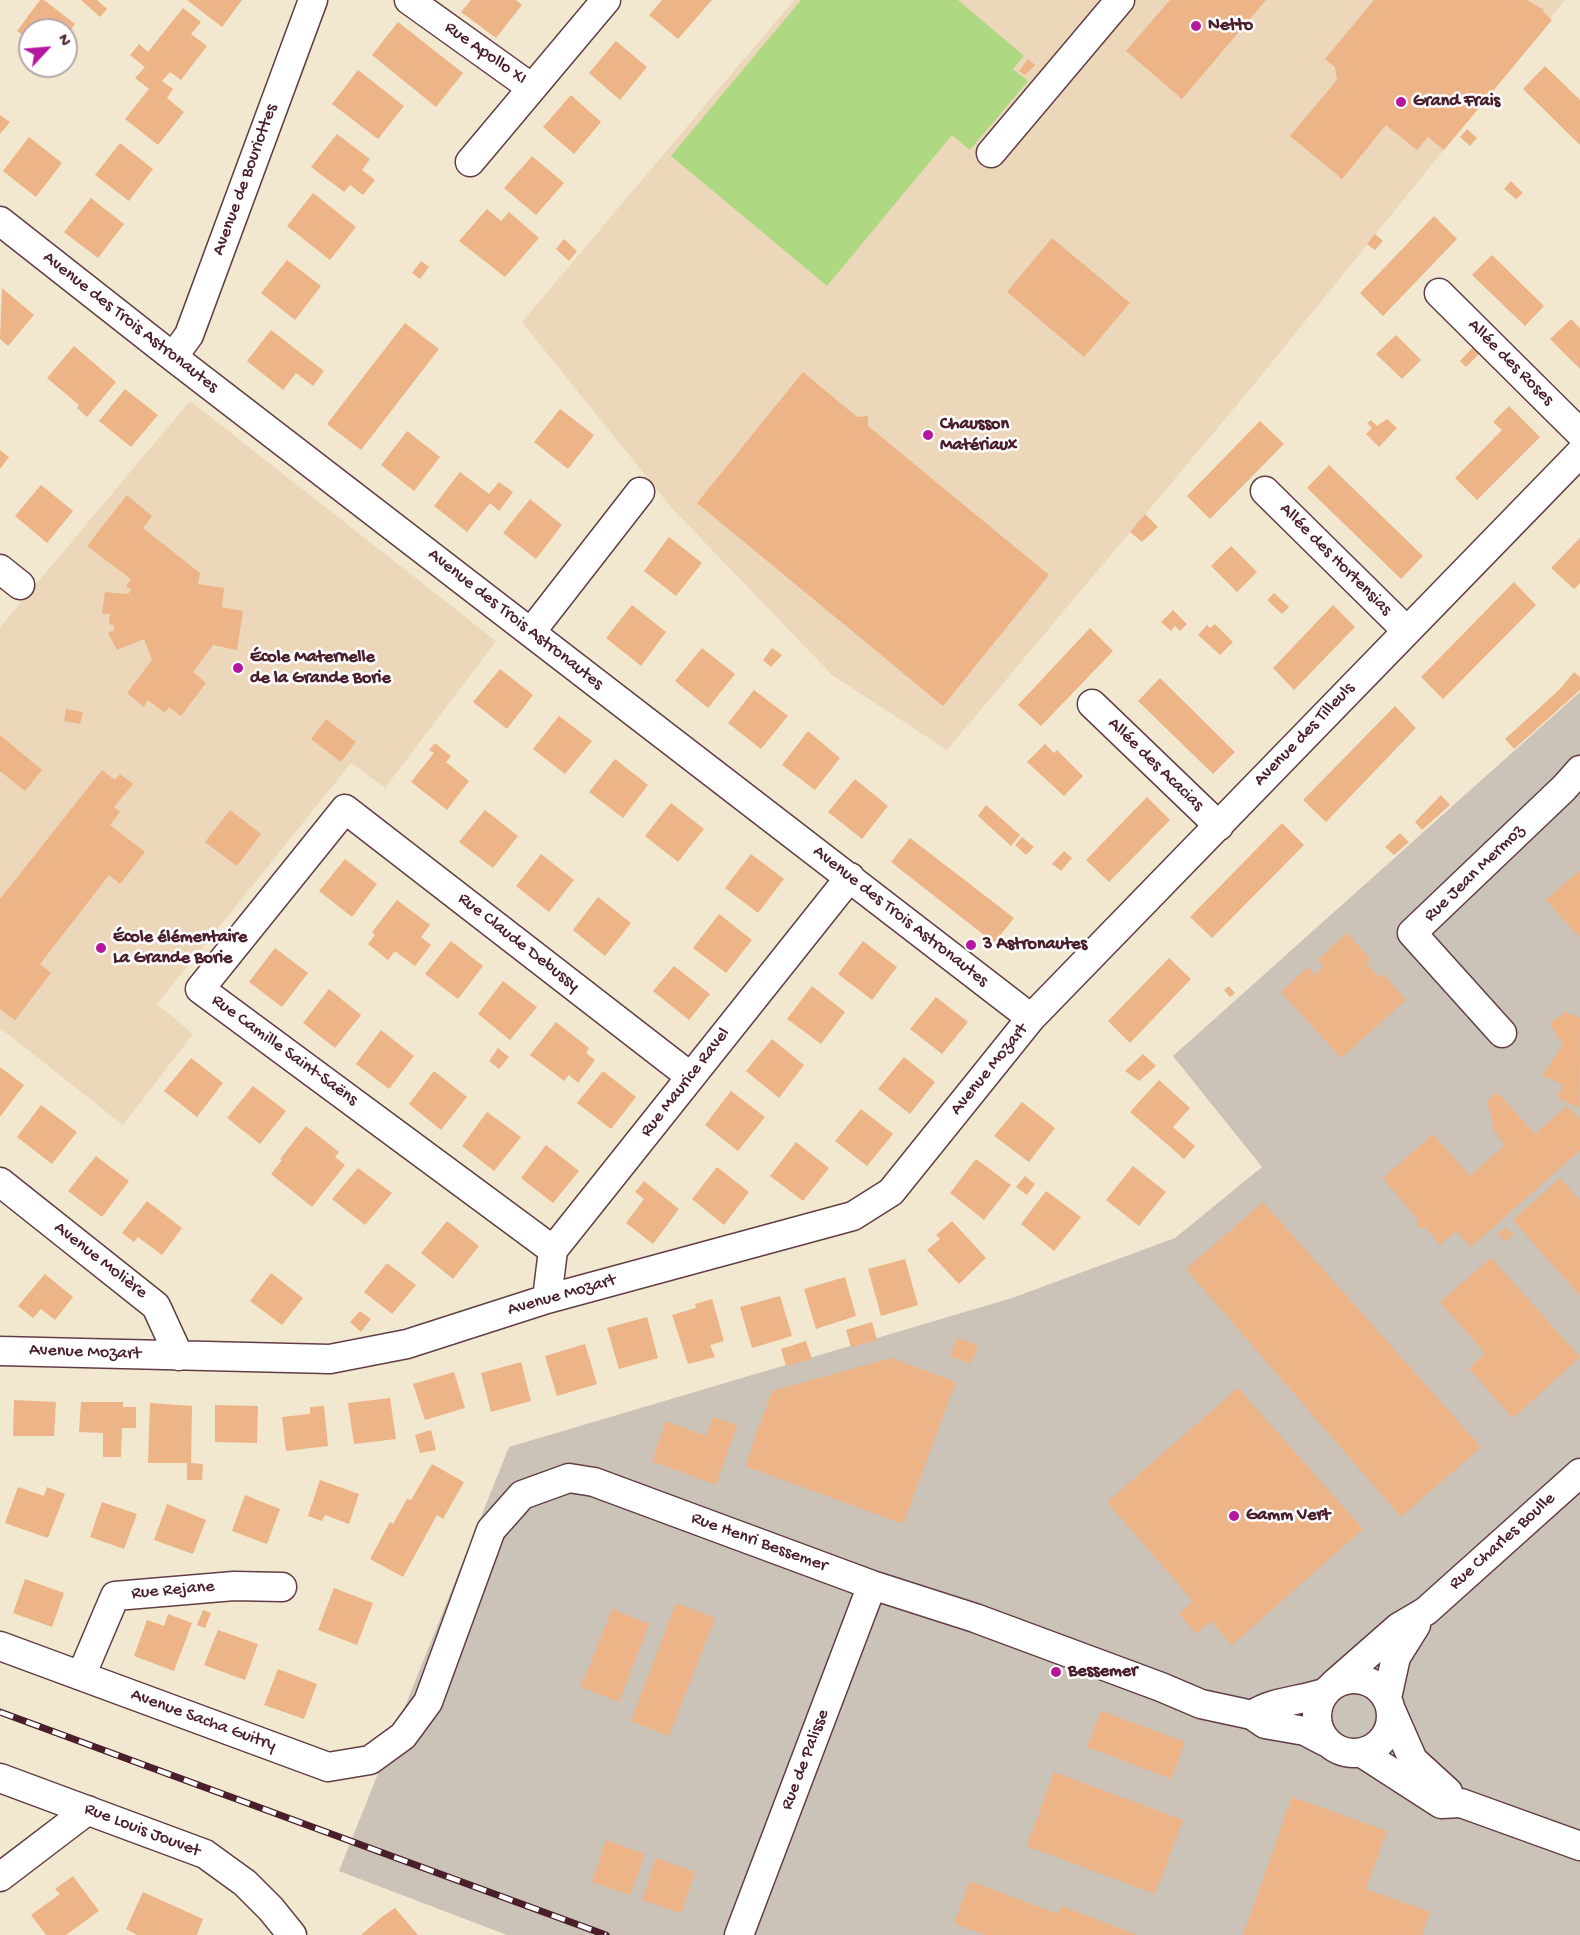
<!DOCTYPE html>
<meta charset="utf-8">
<style>
body{margin:0}
#map{position:relative;width:1580px;height:1935px;overflow:hidden;background:#f2e8d0;font-family:"Gochi Hand",sans-serif}
canvas{display:block}
.north{position:absolute;left:18px;top:18px;width:60px;height:60px;box-sizing:border-box;background:#fff;border:2px solid #b7a5aa;border-radius:50%;rotate:64deg;font-size:16px;font-weight:700;line-height:24px;text-align:center;color:#4a1f2b}
.north::after{content:'';display:block;margin:auto;width:21px;height:27px;background:#b5179e;clip-path:polygon(50% 0,100% 100%,50% 72%,0 100%)}
</style>
<div id="map">
<canvas width="1580" height="1935"></canvas>
<div class="north">N</div>
</div>
<script>
const c = document.querySelector('canvas').getContext('2d');
c.lineJoin = 'round';
function fill(path, color) { c.fillStyle = color; c.fill(path, 'evenodd'); }
function strokePath(path, color, width, dash) { c.strokeStyle = color; c.lineWidth = width; c.lineCap = dash ? 'butt' : 'round'; c.setLineDash(dash || []); c.stroke(path); }
function write(font, color, halo, rows, align = 'center') {
  c.font = font + ' "Gochi Hand",sans-serif'; c.lineWidth = 5; c.setLineDash([]); c.textBaseline = 'middle'; c.strokeStyle = halo; c.fillStyle = color; for (const [text, x, y, turn = 0] of rows) {
    c.save(); c.translate(x, y); c.rotate((+turn || 0) * Math.PI / 180); c.textAlign = isNaN(turn) ? turn : align; if (halo) c.strokeText(text, 0, 0); c.fillText(text, 0, 0); c.restore();
  }
}
const built = new Path2D(`
 M 794,0 L 1565,0 L 1252,387 L 947,750 L 832,675 L 670,506 L 522,322 Z
 M 190,401 L 496,641 L 385,788 L 351,763 L 157,1004 L 193,1034 L 123,1125 L 0,1028 L 0,627 Z`);
const industrial = new Path2D(`
 M 1580,692 L 1580,1935 L 507,1935 L 339,1871 L 509,1447 L 1012,1298 L 1175,1238 L 1262,1167 L 1173,1056 Z`);
const green = new Path2D(`
 M 801,0 L 958,0 L 1024,56 L 1013,69 L 1028,81 L 970,150 L 952,135 L 827,286 L 671,156 Z`);
const building = new Path2D(`
 M 40,0 L 44,0 L 75,24 L 66,36 L 66,30 L 30,30 L 30,41 L 17,31 Z
 M 81,0 L 97,0 L 107,9 L 100,17 Z
 M 187,0 L 242,0 L 222,27 Z
 M 471,0 L 516,0 L 522,5 L 496,38 L 461,12 Z
 M 662,0 L 712,0 L 678,39 L 649,15 Z
 M 1170,0 L 1266,0 L 1182,99 L 1126,51 Z
 M 1374,0 L 1527,0 L 1544,10 L 1543,12 L 1552,20 L 1444,150 L 1428,137 L 1417,150 L 1386,125 L 1342,179 L 1290,136 L 1337,80 L 1335,67 L 1325,59 Z
 M 183,8 L 201,22 L 191,34 L 207,46 L 181,80 L 170,72 L 162,81 L 173,89 L 167,98 L 184,112 L 158,145 L 125,119 L 149,89 L 135,78 L 145,67 L 130,55 L 139,44 L 148,52 Z
 M 398,22 L 463,73 L 436,107 L 372,55 Z
 M 616,41 L 647,67 L 620,100 L 589,73 Z
 M 1028,59 L 1035,65 L 1025,75 L 1019,71 Z
 M 1545,66 L 1580,100 L 1580,145 L 1523,89 Z
 M 358,70 L 404,106 L 378,139 L 332,104 Z
 M 571,95 L 601,122 L 574,154 L 543,127 Z
 M 0,115 L 10,122 L 0,134 Z
 M 1467,129 L 1477,138 L 1470,146 L 1460,137 Z
 M 337,134 L 370,159 L 362,170 L 375,180 L 363,195 L 350,185 L 344,192 L 311,167 Z
 M 29,137 L 62,163 L 36,197 L 3,171 Z
 M 120,143 L 153,169 L 129,201 L 95,175 Z
 M 532,156 L 564,183 L 536,215 L 504,188 Z
 M 1511,181 L 1523,193 L 1516,199 L 1504,189 Z
 M 313,193 L 356,227 L 330,260 L 287,226 Z
 M 91,198 L 124,224 L 98,258 L 64,232 Z
 M 487,209 L 501,221 L 509,212 L 539,238 L 505,277 L 459,241 Z
 M 1434,216 L 1457,239 L 1383,316 L 1360,293 Z
 M 1375,234 L 1383,241 L 1375,250 L 1367,244 Z
 M 1052,238 L 1130,303 L 1084,357 L 1007,292 Z
 M 564,239 L 577,251 L 569,261 L 556,249 Z
 M 1492,255 L 1544,306 L 1525,326 L 1472,275 Z
 M 287,260 L 321,286 L 295,320 L 261,293 Z
 M 421,261 L 429,267 L 420,279 L 412,273 Z
 M 2,288 L 34,315 L 8,346 L 0,339 Z
 M 1571,319 L 1580,328 L 1580,369 L 1550,339 Z
 M 405,323 L 439,349 L 361,450 L 327,424 Z
 M 271,330 L 324,371 L 313,386 L 296,373 L 283,390 L 247,361 Z
 M 1396,335 L 1421,360 L 1402,379 L 1376,354 Z
 M 74,346 L 116,382 L 87,417 L 77,408 L 79,405 L 47,378 Z
 M 1474,346 L 1481,352 L 1466,367 L 1460,361 Z
 M 803,372 L 857,417 L 868,416 L 868,426 L 1049,575 L 943,706 L 697,503 Z
 M 125,389 L 158,415 L 131,447 L 99,421 Z
 M 1509,406 L 1540,437 L 1477,500 L 1455,478 L 1502,430 L 1493,422 Z
 M 560,409 L 594,435 L 568,469 L 534,442 Z
 M 1387,419 L 1397,428 L 1379,447 L 1366,434 L 1372,428 L 1367,423 L 1371,420 L 1377,426 Z
 M 1260,421 L 1284,444 L 1210,519 L 1187,496 Z
 M 407,431 L 440,457 L 414,491 L 381,465 Z
 M 0,450 L 9,457 L 0,469 Z
 M 1329,465 L 1423,556 L 1401,579 L 1307,488 Z
 M 460,472 L 489,494 L 499,482 L 513,492 L 499,511 L 490,503 L 467,532 L 434,506 Z
 M 41,485 L 73,511 L 47,543 L 15,516 Z
 M 127,495 L 152,516 L 143,528 L 200,573 L 198,584 L 224,588 L 222,607 L 243,611 L 237,650 L 213,645 L 193,672 L 206,683 L 181,716 L 169,707 L 165,713 L 148,700 L 144,707 L 127,693 L 152,660 L 144,639 L 117,650 L 108,633 L 114,630 L 114,625 L 109,624 L 110,614 L 102,614 L 105,592 L 128,594 L 131,590 L 126,586 L 131,579 L 87,546 Z
 M 530,499 L 562,525 L 536,559 L 503,533 Z
 M 1145,514 L 1158,527 L 1142,542 L 1130,532 Z
 M 669,537 L 702,563 L 676,596 L 644,571 Z
 M 1580,538 L 1580,583 L 1574,589 L 1551,568 Z
 M 1231,546 L 1257,572 L 1237,592 L 1211,566 Z
 M 1514,582 L 1536,605 L 1443,699 L 1421,677 Z
 M 1274,593 L 1289,607 L 1282,614 L 1267,600 Z
 M 632,605 L 666,632 L 641,666 L 606,638 Z
 M 1333,605 L 1355,627 L 1294,690 L 1273,668 Z
 M 1173,610 L 1187,624 L 1180,631 L 1175,626 L 1171,631 L 1161,622 Z
 M 1215,624 L 1233,642 L 1220,655 L 1198,635 L 1207,625 L 1210,628 Z
 M 1090,628 L 1113,651 L 1041,726 L 1018,705 Z
 M 702,648 L 735,674 L 708,708 L 675,681 Z
 M 772,648 L 782,655 L 771,667 L 763,660 Z
 M 500,669 L 533,695 L 507,729 L 473,702 Z
 M 1574,672 L 1580,677 L 1580,690 L 1514,749 L 1505,739 L 1560,689 Z
 M 1160,678 L 1235,752 L 1213,774 L 1138,701 Z
 M 754,690 L 788,716 L 761,749 L 728,723 Z
 M 1395,706 L 1416,728 L 1326,822 L 1303,800 Z
 M 66,709 L 83,712 L 80,724 L 64,721 Z
 M 559,716 L 592,741 L 565,774 L 533,749 Z
 M 326,719 L 356,742 L 341,762 L 311,739 Z
 M 808,731 L 840,758 L 815,790 L 782,765 Z
 M 0,735 L 42,770 L 25,791 L 0,771 Z
 M 435,743 L 451,756 L 446,762 L 469,781 L 447,810 L 411,782 L 434,753 L 429,750 Z
 M 1045,744 L 1054,753 L 1057,750 L 1083,776 L 1064,796 L 1027,762 Z
 M 615,759 L 648,785 L 623,818 L 589,792 Z
 M 102,770 L 115,780 L 120,774 L 133,784 L 114,807 L 120,812 L 110,825 L 145,852 L 120,884 L 109,875 L 40,964 L 51,973 L 15,1020 L 0,1009 L 0,899 Z
 M 855,779 L 888,806 L 862,839 L 828,812 Z
 M 1441,795 L 1450,805 L 1422,830 L 1415,822 Z
 M 1147,797 L 1170,820 L 1109,882 L 1086,860 Z
 M 671,803 L 704,829 L 678,862 L 645,836 Z
 M 986,805 L 1020,835 L 1011,846 L 978,816 Z
 M 230,810 L 261,834 L 237,866 L 205,842 Z
 M 485,810 L 518,836 L 493,868 L 459,842 Z
 M 1282,823 L 1304,845 L 1212,938 L 1190,917 Z
 M 1400,833 L 1409,842 L 1394,855 L 1385,847 Z
 M 1022,837 L 1034,847 L 1026,855 L 1015,845 Z
 M 910,838 L 1014,918 L 994,943 L 891,862 Z
 M 1064,851 L 1072,858 L 1061,871 L 1052,864 Z
 M 541,854 L 574,880 L 549,912 L 516,886 Z
 M 751,854 L 784,879 L 758,913 L 725,888 Z
 M 345,859 L 377,884 L 352,917 L 319,891 Z
 M 1580,870 L 1580,938 L 1546,900 Z
 M 598,897 L 631,923 L 605,956 L 573,930 Z
 M 397,900 L 430,925 L 421,937 L 431,945 L 415,966 L 395,951 L 388,960 L 368,944 L 375,935 L 372,932 Z
 M 719,914 L 752,940 L 726,973 L 693,948 Z
 M 1347,933 L 1370,959 L 1366,963 L 1379,977 L 1383,974 L 1406,1000 L 1341,1058 L 1281,992 L 1308,967 L 1315,975 L 1324,967 L 1317,960 Z
 M 451,941 L 483,966 L 458,999 L 425,974 Z
 M 863,941 L 897,967 L 872,1000 L 838,974 Z
 M 275,948 L 308,973 L 282,1007 L 249,982 Z
 M 1169,958 L 1191,979 L 1130,1043 L 1108,1021 Z
 M 674,966 L 710,994 L 689,1020 L 653,991 Z
 M 503,981 L 537,1007 L 510,1040 L 478,1014 Z
 M 812,986 L 845,1012 L 821,1044 L 787,1019 Z
 M 1229,986 L 1235,993 L 1230,997 L 1224,990 Z
 M 329,989 L 361,1015 L 335,1048 L 303,1023 Z
 M 936,997 L 968,1022 L 942,1054 L 910,1029 Z
 M 1566,1012 L 1580,1018 L 1579,1108 L 1557,1097 L 1563,1085 L 1542,1075 L 1563,1045 L 1549,1023 Z
 M 556,1022 L 589,1048 L 586,1053 L 595,1060 L 578,1083 L 569,1075 L 564,1081 L 530,1055 Z
 M 381,1030 L 414,1056 L 389,1089 L 356,1064 Z
 M 772,1039 L 804,1065 L 779,1098 L 746,1071 Z
 M 498,1048 L 509,1057 L 499,1069 L 489,1061 Z
 M 1143,1054 L 1156,1066 L 1139,1081 L 1125,1071 Z
 M 904,1057 L 935,1082 L 910,1114 L 878,1089 Z
 M 191,1058 L 223,1083 L 197,1117 L 164,1091 Z
 M 0,1067 L 24,1085 L 0,1117 Z
 M 434,1071 L 467,1097 L 441,1130 L 409,1104 Z
 M 603,1071 L 636,1097 L 611,1129 L 577,1103 Z
 M 1159,1080 L 1190,1108 L 1173,1127 L 1195,1146 L 1184,1159 L 1130,1112 Z
 M 253,1086 L 286,1111 L 260,1144 L 227,1118 Z
 M 731,1091 L 765,1117 L 738,1151 L 705,1125 Z
 M 1497,1092 L 1535,1134 L 1567,1106 L 1578,1118 L 1580,1117 L 1580,1150 L 1471,1247 L 1456,1231 L 1440,1245 L 1426,1228 L 1418,1227 L 1417,1219 L 1383,1178 L 1433,1134 L 1470,1176 L 1505,1145 L 1495,1133 L 1487,1101 Z
 M 1022,1102 L 1055,1128 L 1029,1162 L 994,1136 Z
 M 41,1105 L 77,1132 L 52,1164 L 17,1137 Z
 M 861,1109 L 893,1134 L 867,1166 L 835,1141 Z
 M 487,1112 L 521,1137 L 494,1171 L 462,1146 Z
 M 306,1126 L 339,1152 L 335,1157 L 345,1165 L 312,1207 L 271,1174 L 282,1160 L 280,1159 Z
 M 796,1142 L 829,1168 L 803,1201 L 770,1176 Z
 M 546,1145 L 579,1171 L 553,1203 L 521,1178 Z
 M 96,1156 L 129,1181 L 102,1217 L 68,1191 Z
 M 976,1159 L 1011,1185 L 984,1220 L 950,1193 Z
 M 1133,1166 L 1166,1192 L 1139,1226 L 1106,1200 Z
 M 717,1167 L 749,1192 L 724,1225 L 692,1199 Z
 M 358,1168 L 392,1193 L 365,1225 L 332,1199 Z
 M 1025,1176 L 1035,1184 L 1027,1195 L 1016,1187 Z
 M 1560,1178 L 1580,1201 L 1580,1296 L 1513,1220 Z
 M 644,1181 L 679,1209 L 653,1244 L 626,1223 L 644,1199 L 635,1192 Z
 M 1046,1191 L 1081,1217 L 1054,1251 L 1021,1224 Z
 M 147,1201 L 182,1228 L 162,1255 L 138,1237 L 134,1242 L 122,1233 Z
 M 1263,1202 L 1481,1447 L 1401,1517 L 1186,1269 Z
 M 447,1221 L 479,1246 L 453,1279 L 421,1253 Z
 M 952,1221 L 986,1258 L 959,1284 L 927,1250 L 940,1239 L 936,1235 Z
 M 1506,1227 L 1513,1235 L 1505,1242 L 1498,1234 Z
 M 1491,1258 L 1580,1357 L 1513,1418 L 1469,1369 L 1485,1353 L 1440,1302 Z
 M 905,1259 L 918,1305 L 881,1316 L 868,1269 Z
 M 387,1263 L 416,1285 L 392,1314 L 364,1292 Z
 M 271,1273 L 303,1298 L 282,1325 L 250,1301 Z
 M 45,1274 L 73,1297 L 55,1320 L 41,1309 L 33,1318 L 18,1306 Z
 M 845,1277 L 856,1316 L 816,1329 L 804,1289 Z
 M 780,1296 L 792,1336 L 752,1348 L 740,1307 Z
 M 712,1299 L 724,1341 L 710,1345 L 715,1357 L 688,1364 L 672,1315 L 696,1308 L 695,1304 Z
 M 360,1311 L 371,1319 L 361,1332 L 350,1322 Z
 M 647,1317 L 658,1358 L 619,1369 L 607,1328 Z
 M 872,1322 L 877,1340 L 851,1347 L 846,1330 Z
 M 957,1338 L 978,1345 L 971,1364 L 950,1356 Z
 M 806,1341 L 812,1359 L 786,1366 L 781,1349 Z
 M 585,1344 L 597,1384 L 557,1396 L 545,1356 Z
 M 891,1358 L 956,1382 L 903,1524 L 745,1466 L 772,1391 Z
 M 521,1362 L 531,1401 L 491,1412 L 481,1373 Z
 M 454,1372 L 465,1408 L 425,1420 L 413,1384 Z
 M 1238,1388 L 1363,1529 L 1232,1645 L 1211,1621 L 1196,1634 L 1179,1614 L 1193,1601 L 1107,1502 Z
 M 390,1398 L 396,1439 L 354,1444 L 348,1403 Z
 M 14,1400 L 56,1402 L 54,1436 L 13,1436 Z
 M 81,1402 L 123,1402 L 123,1407 L 136,1407 L 136,1428 L 122,1428 L 121,1457 L 103,1457 L 103,1433 L 79,1432 Z
 M 150,1403 L 192,1406 L 191,1463 L 203,1464 L 202,1480 L 187,1480 L 187,1463 L 148,1463 Z
 M 215,1405 L 258,1406 L 257,1443 L 215,1442 Z
 M 324,1406 L 328,1446 L 286,1451 L 282,1417 L 310,1414 L 310,1407 Z
 M 713,1417 L 737,1425 L 716,1485 L 652,1461 L 666,1421 L 706,1436 Z
 M 431,1430 L 436,1450 L 420,1453 L 415,1435 Z
 M 432,1464 L 464,1482 L 443,1519 L 437,1515 L 403,1577 L 370,1559 L 390,1522 L 393,1524 L 407,1499 L 411,1500 Z
 M 320,1480 L 359,1494 L 349,1524 L 325,1515 L 322,1521 L 308,1516 Z
 M 18,1487 L 44,1496 L 47,1487 L 65,1494 L 48,1538 L 5,1523 Z
 M 245,1495 L 280,1509 L 267,1544 L 232,1531 Z
 M 102,1502 L 137,1514 L 124,1549 L 90,1537 Z
 M 167,1504 L 206,1520 L 193,1554 L 154,1540 Z
 M 25,1579 L 64,1593 L 52,1627 L 13,1613 Z
 M 334,1588 L 373,1603 L 357,1645 L 318,1630 Z
 M 676,1603 L 715,1618 L 669,1736 L 631,1721 Z
 M 612,1609 L 649,1624 L 619,1702 L 581,1687 Z
 M 203,1610 L 211,1613 L 205,1628 L 197,1625 Z
 M 168,1614 L 192,1623 L 174,1671 L 134,1656 L 147,1620 L 164,1626 Z
 M 218,1630 L 258,1644 L 245,1680 L 204,1665 Z
 M 278,1669 L 317,1684 L 304,1719 L 264,1705 Z
 M 1101,1711 L 1185,1742 L 1171,1779 L 1087,1747 Z
 M 1054,1772 L 1183,1820 L 1155,1894 L 1027,1846 Z
 M 1292,1797 L 1387,1831 L 1366,1889 L 1430,1912 L 1422,1935 L 1243,1935 Z
 M 606,1840 L 645,1854 L 630,1895 L 592,1882 Z
 M 656,1858 L 695,1872 L 681,1913 L 642,1900 Z
 M 73,1876 L 99,1911 L 66,1935 L 46,1935 L 31,1915 L 60,1894 L 55,1889 Z
 M 970,1881 L 1058,1914 L 1061,1906 L 1138,1935 L 985,1935 L 954,1923 Z
 M 143,1892 L 203,1919 L 197,1935 L 137,1935 L 126,1929 Z
 M 395,1908 L 418,1935 L 361,1935 L 383,1916 Z`);
const street = new Path2D(`
 M 409,0 L 532,88
 M 991,153 L 1120,0
 M 470,162 L 606,0
 M 0,221 L 173,357 L 1031,1018
 M 1439,293 L 1580,433
 M 173,357 L 189,335 L 313,0
 M 1265,491 L 1406,630
 M 0,569 L 20,585
 M 531,632 L 640,492
 M 1092,704 L 1219,826
 M 1502,1033 L 1412,933 L 1564,788 L 1580,770
 M 0,1182 L 156,1306 L 179,1356
 M 553,1250 L 200,989 L 345,809 L 691,1077
 M 547,1299 L 553,1250 L 850,877
 M 0,1351 L 330,1359 L 407,1344 L 547,1299 L 853,1216 L 891,1192 L 1031,1018 L 1580,453
 M 0,1646 L 328,1767 L 370,1760 L 403,1736 L 428,1702 L 491,1530 L 522,1495 L 569,1478 L 594,1482 L 872,1585 L 975,1618 L 1161,1687 L 1201,1704 L 1252,1715 L 1265,1724 L 1305,1731 L 1326,1742
 M 81,1676 L 115,1596 L 234,1586 L 282,1587
 M1317 1716a37 37 0 1 1 74 0a37 37 0 1 1-74 0Z
 M 1334,1684 L 1399,1627 L 1426,1611 L 1580,1473
 M 1387,1698 L 1396,1657 L 1416,1625
 M 1391,1710 L 1413,1760 L 1448,1792
 M 1252,1715 C 1273,1701 1300,1701 1324,1693
 M 1362,1753 L 1441,1804 L 1461,1803 L 1580,1846
 M 0,1778 L 205,1854 L 245,1883 L 271,1909 L 292,1935
 M 0,1877 L 88,1810
 M 739,1935 L 872,1585`);
const rail = new Path2D(`
 M 0,1712 L 606,1935`);
const markers = [
 [1196,26,6,"#b5179e"],
 [1401,102,6,"#b5179e"],
 [928,435,6,"#b5179e"],
 [238,668,6,"#b5179e"],
 [971,945,6,"#b5179e"],
 [101,948,6,"#b5179e"],
 [1234,1516,6,"#b5179e"],
 [1056,1672,6,"#b5179e"]
];
const poiNames = [
 ["Netto",1208,26],
 ["Grand Frais",1413,102],
 ["Chausson",940,425],
 ["Matériaux",940,446],
 ["École Maternelle",250,658],
 ["de la Grande Borie",250,679],
 ["École élémentaire",113,938],
 ["La Grande Borie",113,959],
 ["3 Astronautes",983,945],
 ["Gamm Vert",1246,1516],
 ["Bessemer",1068,1672]
];
const streetNames = [
 ["Rue Apollo XI",485,54,35],
 ["Avenue de Bouriottes",246,180,-70],
 ["Avenue des Trois Astronautes",130,323,38],
 ["Allée des Roses",1510,363,45],
 ["Allée des Hortensias",1335,560,45],
 ["Avenue des Trois Astronautes",515,620,38],
 ["Avenue des Tilleuls",1305,735,-46],
 ["Allée des Acacias",1155,765,44],
 ["Rue Jean Mermoz",1475,874,-44],
 ["Avenue des Trois Astronautes",900,917,38],
 ["Rue Claude Debussy",518,943,38],
 ["Rue Camille Saint-Saëns",284,1051,36],
 ["Avenue Mozart",990,1070,-51],
 ["Rue Maurice Ravel",686,1083,-52],
 ["Avenue Molière",100,1261,38],
 ["Avenue Mozart",562,1296,-16],
 ["Avenue Mozart",85,1353,2],
 ["Rue Charles Boulle",1503,1542,-42],
 ["Rue Henri Bessemer",759,1543,20],
 ["Rue Rejane",173,1591,-5],
 ["Avenue Sacha Guitry",203,1721,20],
 ["Rue de Palisse",806,1760,-69],
 ["Rue Louis Jouvet",142,1831,21]
];
fill(built, '#ecd7ba');
fill(industrial, '#cbc2b8');
fill(green, '#afd883');
fill(building, '#edb487');
strokePath(street, '#633d44', 31);
strokePath(street, '#fff', 28);
strokePath(rail, '#4a1f2b', 7);
strokePath(rail, '#fff', 4.5, [14]);
for (const [x, y, r, color] of markers) { const dot = new Path2D(); dot.arc(x, y, r, 0, 2 * Math.PI); c.fillStyle = color; c.fill(dot); strokePath(dot, '#fff', 2); }
write('bold 18px', '#4a1f2b', '#fff', poiNames, 'left');
write('18px', '#4a1f2b', '#fff', streetNames);
</script>
